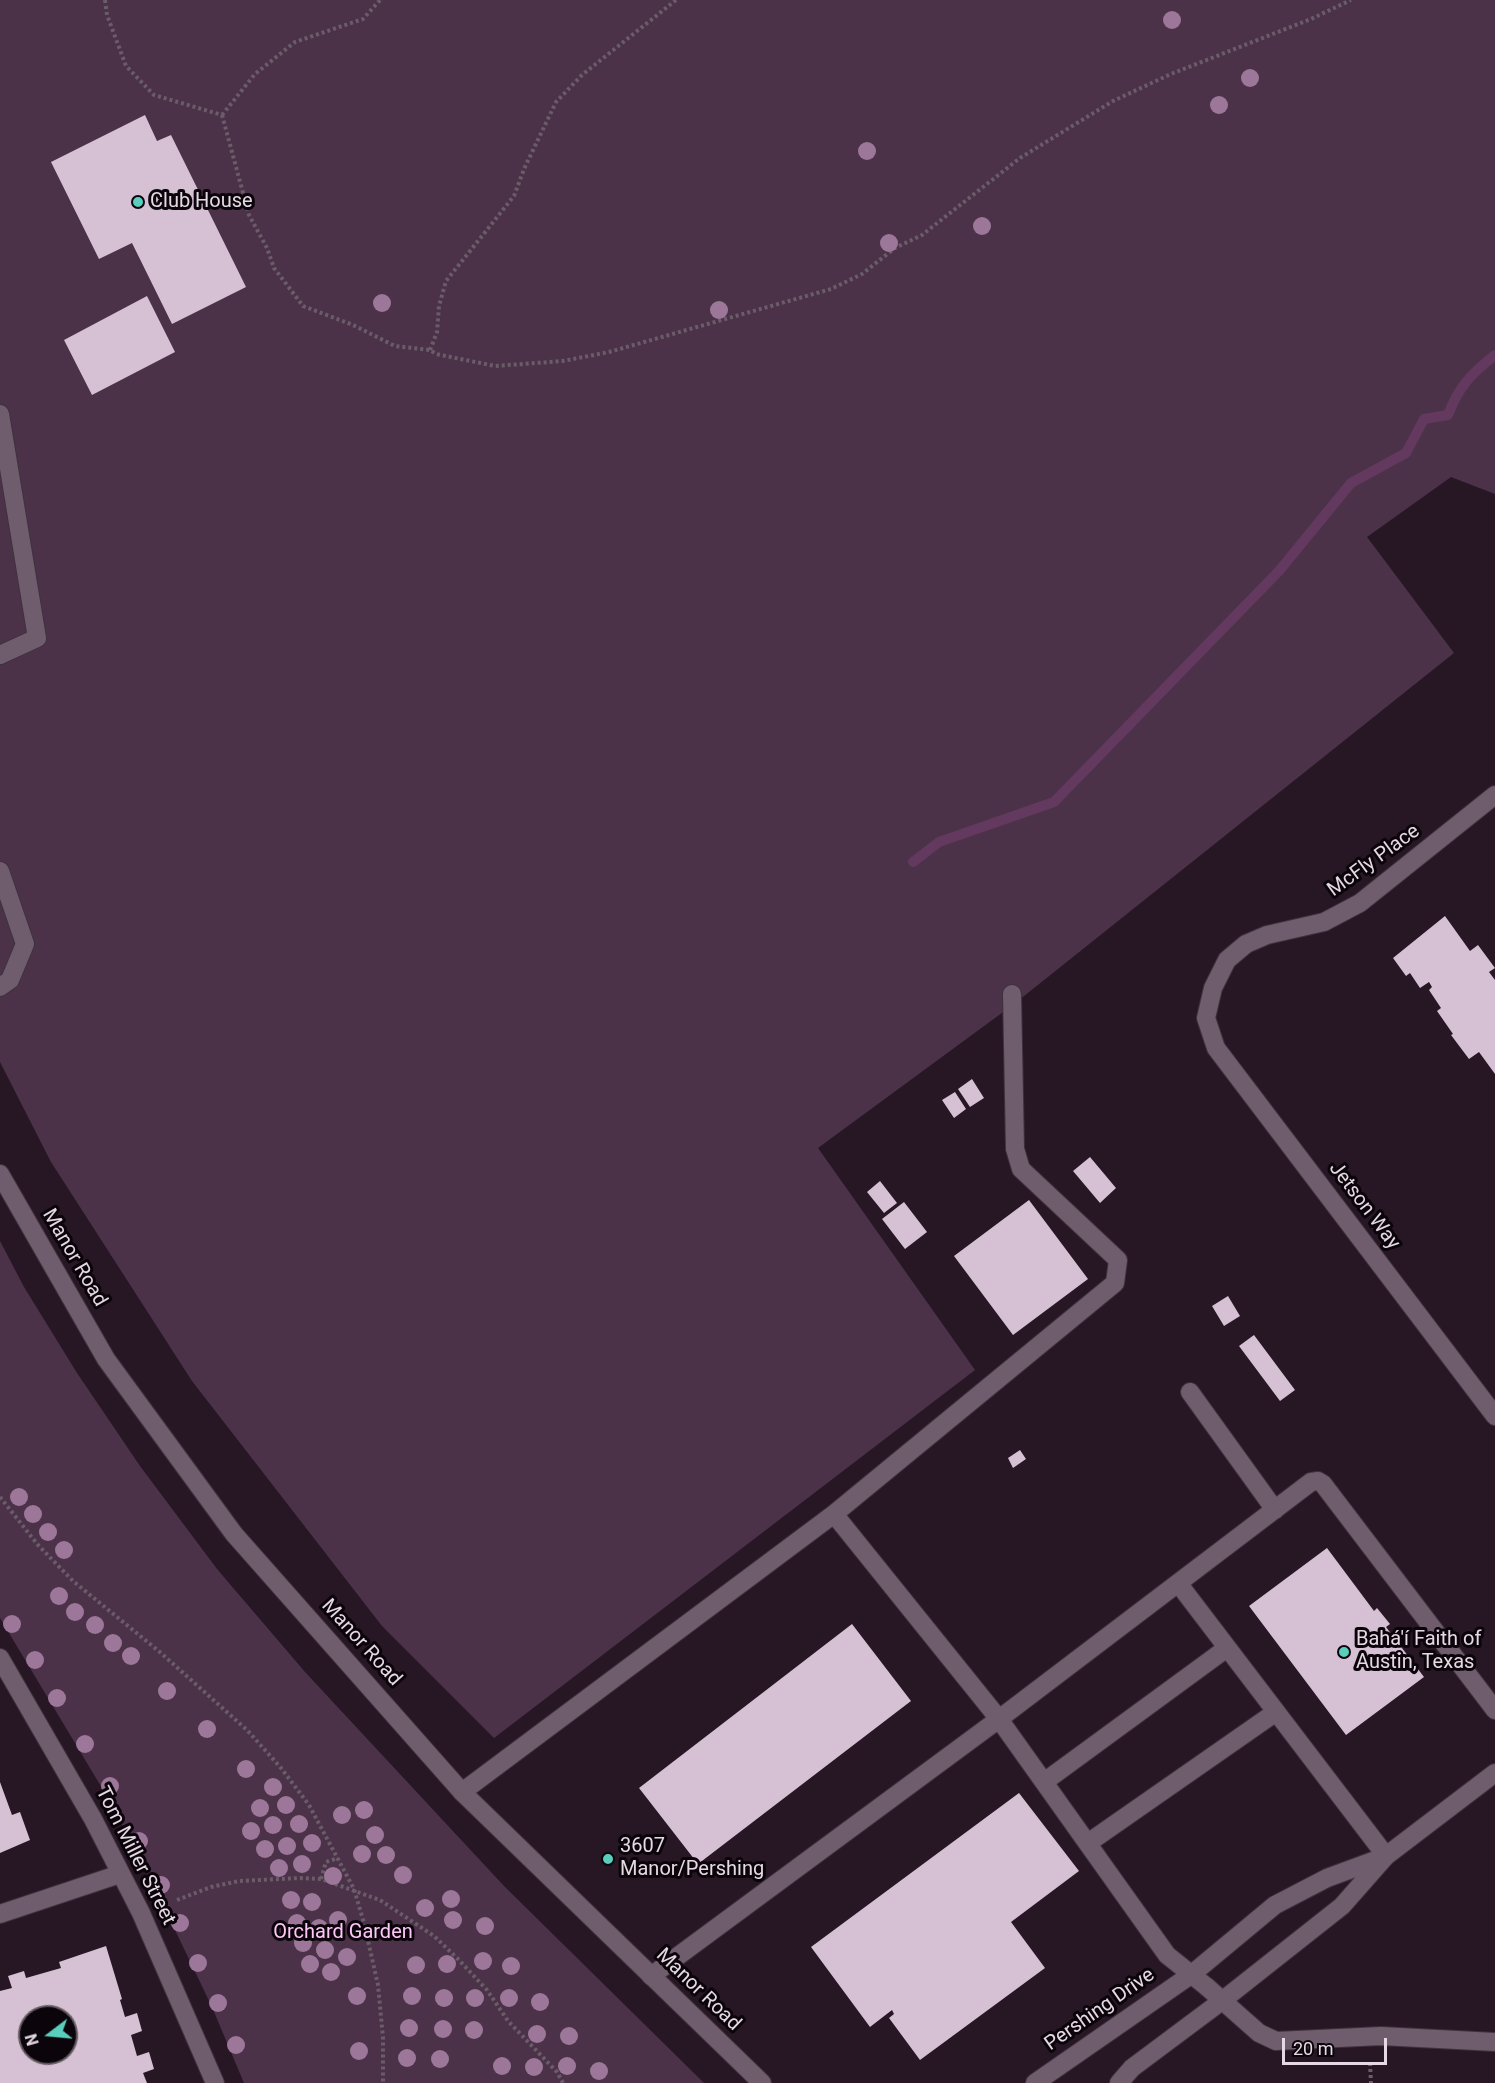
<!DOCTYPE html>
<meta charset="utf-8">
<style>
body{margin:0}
#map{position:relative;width:1495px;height:2083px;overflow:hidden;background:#271725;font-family:Roboto,sans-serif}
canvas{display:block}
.north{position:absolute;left:18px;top:2005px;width:60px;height:60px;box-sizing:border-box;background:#0b050b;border:2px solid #625a61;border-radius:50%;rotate:254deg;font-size:16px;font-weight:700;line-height:24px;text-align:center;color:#e5d9e3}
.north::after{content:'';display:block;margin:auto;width:21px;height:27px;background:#5acebd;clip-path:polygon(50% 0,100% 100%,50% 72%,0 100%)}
.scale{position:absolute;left:1282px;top:2038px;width:105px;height:27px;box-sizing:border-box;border:3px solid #e5d9e3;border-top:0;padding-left:8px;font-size:18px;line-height:21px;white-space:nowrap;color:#e5d9e3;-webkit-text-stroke:4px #0b050b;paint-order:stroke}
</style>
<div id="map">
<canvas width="1495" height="2083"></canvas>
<div class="north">N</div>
<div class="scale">20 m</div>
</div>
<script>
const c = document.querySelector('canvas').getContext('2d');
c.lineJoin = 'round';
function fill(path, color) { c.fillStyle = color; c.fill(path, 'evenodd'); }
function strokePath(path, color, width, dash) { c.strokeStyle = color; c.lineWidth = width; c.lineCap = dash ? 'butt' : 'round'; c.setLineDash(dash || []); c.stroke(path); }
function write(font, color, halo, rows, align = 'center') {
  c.font = font + ' Roboto,sans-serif'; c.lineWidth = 6; c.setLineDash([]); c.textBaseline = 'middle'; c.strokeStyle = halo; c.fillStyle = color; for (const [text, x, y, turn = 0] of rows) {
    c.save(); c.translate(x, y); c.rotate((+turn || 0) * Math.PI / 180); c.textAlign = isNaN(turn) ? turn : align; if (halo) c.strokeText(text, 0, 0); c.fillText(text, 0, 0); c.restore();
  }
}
const green = new Path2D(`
 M 0,0 L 1495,0 L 1495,494 L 1451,477 L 1367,537 L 1454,653 L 1014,1004 L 818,1148 L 975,1370 L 494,1738 L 382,1626 L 192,1381 L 51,1162 L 0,1062 Z
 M 0,1241 L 24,1287 L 77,1373 L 140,1466 L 217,1569 L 305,1672 L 504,1886 L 704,2083 L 244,2083 L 212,2007 L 163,1905 L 111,1803 L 0,1618 Z`);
const stream = new Path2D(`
 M 913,862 L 939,842 L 1054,802 L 1279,571 L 1351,483 L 1406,453 L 1424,419 L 1448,415 C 1459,386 1471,374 1495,355`);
const building = new Path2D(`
 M 145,115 L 157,141 L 171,135 L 246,287 L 172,324 L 132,243 L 99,259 L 51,162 Z
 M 147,296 L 175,352 L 92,395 L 64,340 Z
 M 1445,916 L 1470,951 L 1478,945 L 1495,968 L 1489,972 L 1495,980 L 1495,1074 L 1479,1052 L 1469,1059 L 1451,1035 L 1453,1034 L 1437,1011 L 1441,1008 L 1429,990 L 1432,987 L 1429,982 L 1420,988 L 1410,973 L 1406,976 L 1393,958 Z
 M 972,1079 L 984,1098 L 970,1107 L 958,1089 Z
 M 955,1092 L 966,1109 L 954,1118 L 942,1100 Z
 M 1090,1157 L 1116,1188 L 1100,1203 L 1073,1171 Z
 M 880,1181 L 897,1203 L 884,1213 L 867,1192 Z
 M 1029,1200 L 1088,1279 L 1013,1335 L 954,1256 Z
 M 904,1202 L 927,1232 L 905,1249 L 882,1219 Z
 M 1228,1296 L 1240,1316 L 1224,1326 L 1212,1306 Z
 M 1254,1335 L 1295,1390 L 1280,1401 L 1239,1346 Z
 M 1020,1450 L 1026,1459 L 1013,1468 L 1008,1458 Z
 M 1327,1548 L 1374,1611 L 1377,1608 L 1390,1624 L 1386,1627 L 1424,1677 L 1346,1735 L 1249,1606 Z
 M 852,1624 L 911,1701 L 698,1864 L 639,1788 Z
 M 0,1782 L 12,1815 L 20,1812 L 30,1840 L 0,1853 Z
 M 1019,1793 L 1079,1871 L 1011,1922 L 1045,1968 L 920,2060 L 889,2018 L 894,2014 L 892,2010 L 870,2027 L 811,1947 Z
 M 106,1946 L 122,1999 L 120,2000 L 125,2017 L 137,2013 L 142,2031 L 131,2035 L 137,2056 L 149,2052 L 154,2069 L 143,2073 L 147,2083 L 0,2083 L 0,1991 L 12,1988 L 8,1976 L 24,1971 L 26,1978 L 61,1968 L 59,1962 ZM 30,2017 L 66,2017 L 66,2053 L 30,2053 Z`);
const path = new Path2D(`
 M 105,0 L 107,15 L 126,66 L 154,95 L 222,115
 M 222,115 L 249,215 L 267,248 L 274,268 L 303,306 L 353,325 L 395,346 L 430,350 L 436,354 L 495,366 L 563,361 L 609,352 L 831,289 L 862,274 L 895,248 L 922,235 L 1020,158 L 1113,101 L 1171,74 L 1311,19 L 1351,0
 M 222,115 L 255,74 L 295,42 L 363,19 L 380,0
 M 430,350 L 437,332 L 439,306 L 446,281 L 514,196 L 524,169 L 556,102 L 582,75 L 676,0
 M 0,1497 L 38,1545 L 73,1581 L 161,1653 L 247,1730 L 281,1768 L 309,1805 L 354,1889 L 364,1923 L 378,1985 L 383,2038 L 383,2083
 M 321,1879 L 326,1862 L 338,1858
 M 177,1900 L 211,1887 L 239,1881 L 300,1878 L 321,1879 L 380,1900 L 434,1936 L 458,1959 L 487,1990 L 508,2021 L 557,2072 L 563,2083
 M 1370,2063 L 1371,2083`);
const lane = new Path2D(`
 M 0,414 L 37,638 L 0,655
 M 0,871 L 25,944 L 10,980 L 0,987
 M 1190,1392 L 1275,1510
 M 834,1514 L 999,1719 L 1167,1955 L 1207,1987
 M 1178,1583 L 1386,1856
 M 1044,1782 L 1227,1648
 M 462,1792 L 834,1514 L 1115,1283 L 1118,1260 L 1021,1169 L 1015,1149 L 1012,994
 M 1088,1843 L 1276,1712
 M 651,1976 L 999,1719 L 1311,1482 L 1318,1481 L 1323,1484 L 1495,1710`);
const street = new Path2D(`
 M 1495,795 L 1360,903 L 1324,922 L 1267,935 L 1246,944 L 1227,960 L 1213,988 L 1206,1018 L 1216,1048 L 1495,1416
 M 0,1658 L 93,1819 L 141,1913 L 215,2083
 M 0,1914 L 120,1874
 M 1207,1987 L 1259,2033 L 1276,2041 L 1381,2036 L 1495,2042`);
const secondary = new Path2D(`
 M 0,1174 L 106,1359 L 234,1534 L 462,1792 L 762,2083
 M 1035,2083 L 1192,1974 L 1275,1905 L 1327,1878 L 1384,1857
 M 1119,2083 L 1132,2068 L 1223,2000 L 1342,1906 L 1386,1856 L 1495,1773`);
const trees = [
 [1172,20],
 [1250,78],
 [1219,105],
 [867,151],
 [982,226],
 [889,243],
 [382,303],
 [719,310],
 [19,1497],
 [33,1514],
 [48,1532],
 [64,1550],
 [59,1596],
 [75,1612],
 [12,1624],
 [95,1625],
 [113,1643],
 [131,1656],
 [35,1660],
 [167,1691],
 [57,1698],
 [207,1729],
 [85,1744],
 [246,1769],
 [110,1786],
 [273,1787],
 [286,1805],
 [260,1808],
 [364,1810],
 [342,1815],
 [299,1824],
 [273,1825],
 [251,1831],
 [375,1835],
 [139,1841],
 [312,1843],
 [287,1846],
 [265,1849],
 [362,1854],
 [386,1855],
 [302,1864],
 [279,1868],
 [403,1875],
 [333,1876],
 [161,1885],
 [451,1899],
 [291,1900],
 [312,1902],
 [425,1908],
 [338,1920],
 [453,1920],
 [180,1923],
 [297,1923],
 [485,1926],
 [319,1928],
 [303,1943],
 [325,1950],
 [347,1957],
 [483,1961],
 [198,1963],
 [310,1964],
 [447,1964],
 [416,1965],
 [511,1966],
 [331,1972],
 [357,1996],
 [412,1996],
 [444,1998],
 [475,1998],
 [509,1998],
 [540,2002],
 [218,2003],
 [409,2028],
 [443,2029],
 [474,2030],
 [537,2034],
 [569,2036],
 [236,2045],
 [359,2051],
 [407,2058],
 [440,2059],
 [502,2066],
 [567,2066],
 [534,2067],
 [599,2071]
];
const markers = [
 [138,202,6,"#5acebd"],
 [1344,1652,6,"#5acebd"],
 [608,1859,6,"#5acebd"]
];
const poiNames = [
 ["Club House",150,202],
 ["Bahá'í Faith of",1356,1640],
 ["Austin, Texas",1356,1663],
 ["3607",620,1847],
 ["Manor/Pershing",620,1870]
];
const streetNames = [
 ["McFly Place",1374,861,-36],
 ["Jetson Way",1364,1206,53],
 ["Manor Road",74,1258,60],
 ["Manor Road",361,1643,48],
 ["Tom Miller Street",135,1856,63],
 ["Manor Road",698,1990,44],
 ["Pershing Drive",1100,2010,-35]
];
const parkNames = [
 ["Orchard Garden",343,1933]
];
fill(green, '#4b3249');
strokePath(stream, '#633960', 10);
fill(building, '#d6c0d3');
strokePath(lane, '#3e323d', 20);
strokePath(street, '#3e323d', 20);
strokePath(secondary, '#3e323d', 20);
strokePath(path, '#6a5c68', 4, [3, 3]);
strokePath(lane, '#6f5c6d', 18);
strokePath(street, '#6f5c6d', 18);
strokePath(secondary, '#6f5c6d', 18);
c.fillStyle = '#9d7799';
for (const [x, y] of trees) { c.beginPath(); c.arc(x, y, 9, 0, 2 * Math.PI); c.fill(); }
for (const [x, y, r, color] of markers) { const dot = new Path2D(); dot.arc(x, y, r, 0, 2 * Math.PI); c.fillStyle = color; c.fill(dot); strokePath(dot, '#0b050b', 2); }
write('20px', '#e5d9e3', '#0b050b', poiNames, 'left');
write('20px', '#e5d9e3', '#0b050b', streetNames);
write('20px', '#fec6f8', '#0b050b', parkNames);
</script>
